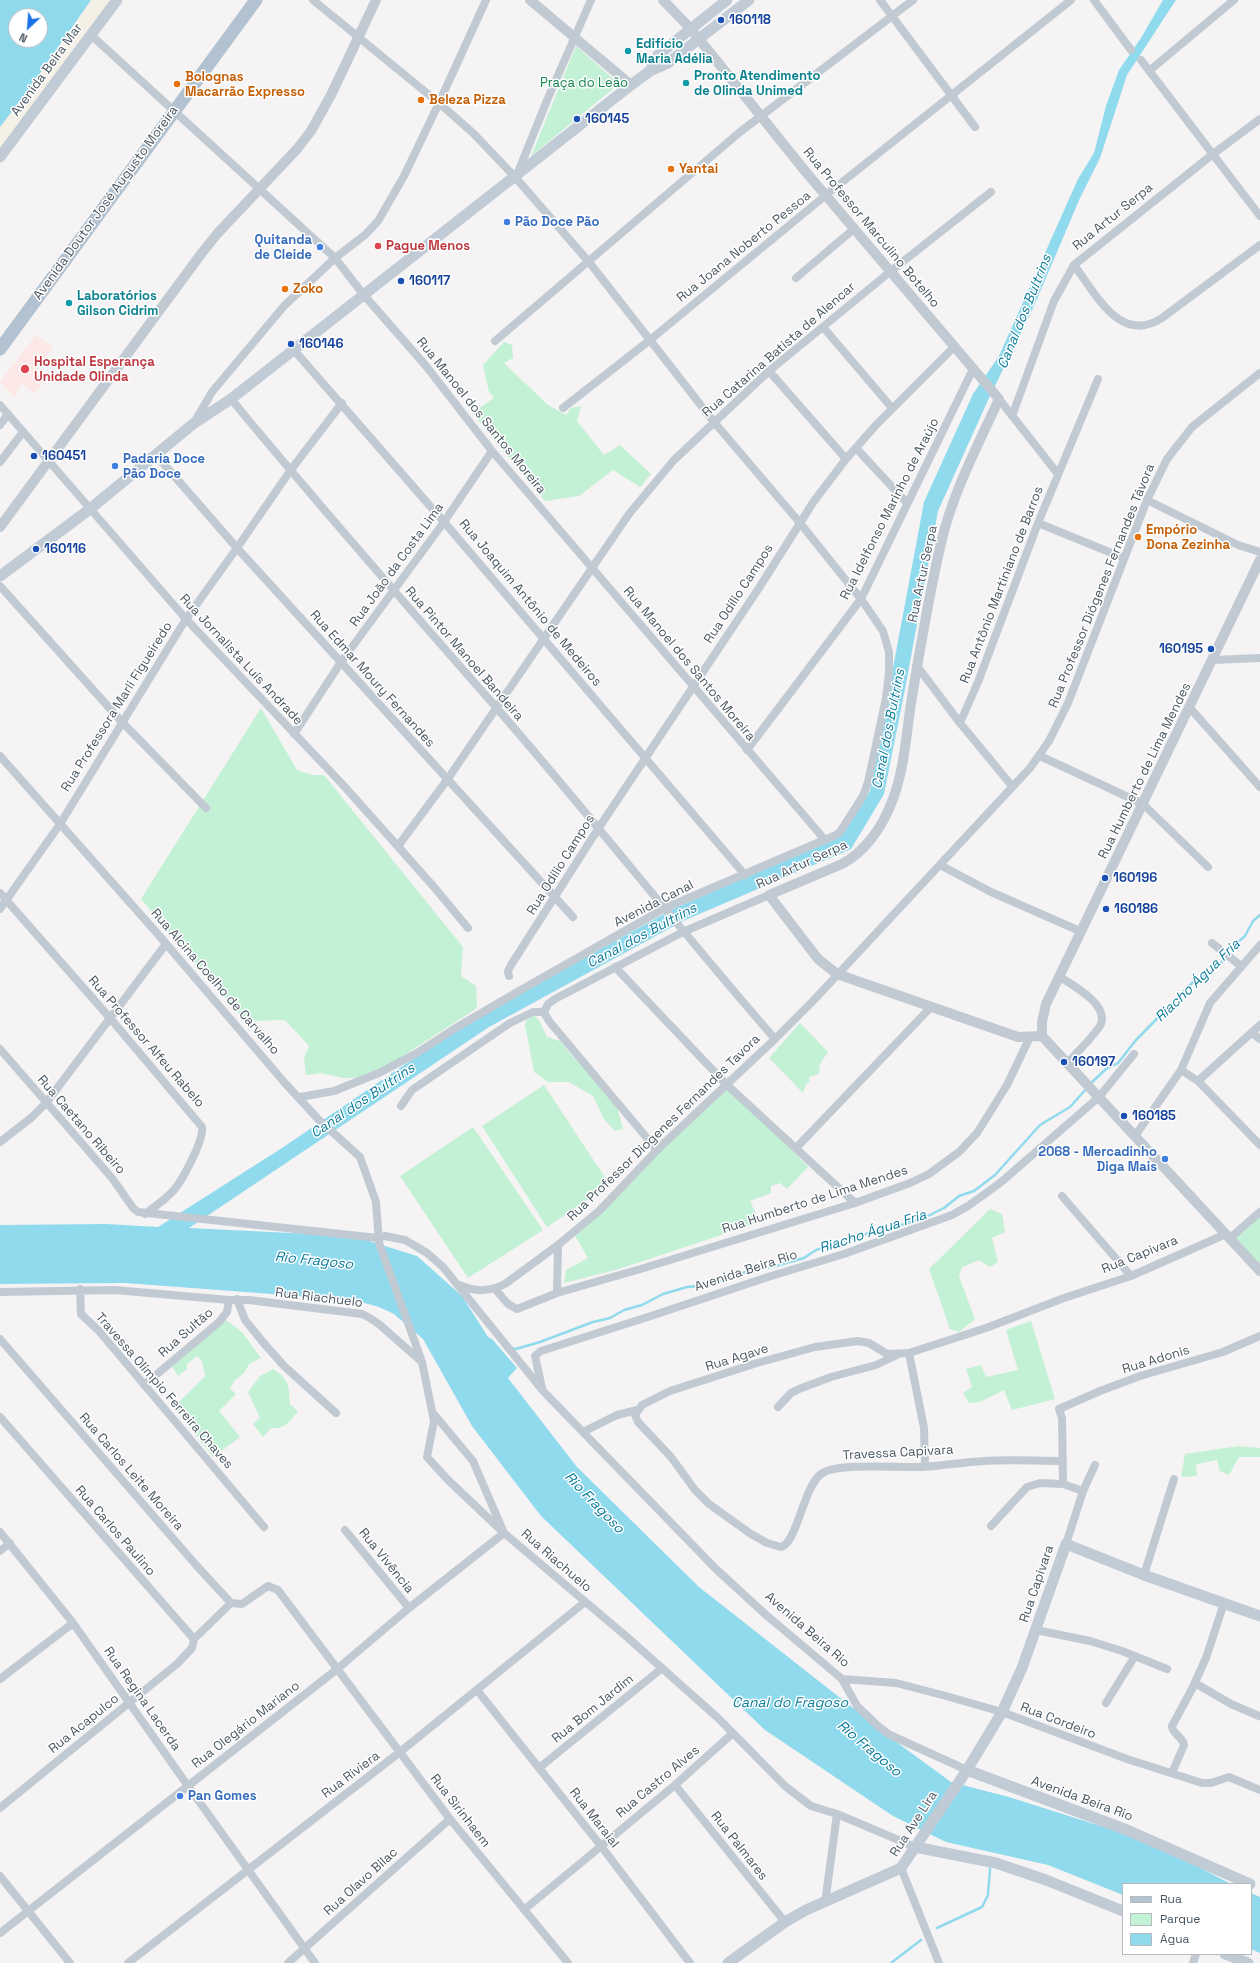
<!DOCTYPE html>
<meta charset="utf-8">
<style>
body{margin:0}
#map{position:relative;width:1260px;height:1963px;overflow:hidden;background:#f5f3f3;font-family:"Space Grotesk",sans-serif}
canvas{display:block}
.legend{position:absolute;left:1122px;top:1883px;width:130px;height:72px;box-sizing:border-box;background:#fff;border:1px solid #b7bbc0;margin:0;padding:5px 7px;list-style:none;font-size:12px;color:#4a5661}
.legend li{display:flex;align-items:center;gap:8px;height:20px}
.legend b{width:20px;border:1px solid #b7bbc0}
.north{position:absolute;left:8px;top:8px;width:40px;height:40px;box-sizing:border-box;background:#fff;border:1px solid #b7bbc0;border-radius:50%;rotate:206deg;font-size:11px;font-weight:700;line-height:16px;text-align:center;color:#4a5661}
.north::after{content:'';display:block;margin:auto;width:14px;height:18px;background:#1a73e8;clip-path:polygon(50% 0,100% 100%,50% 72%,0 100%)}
</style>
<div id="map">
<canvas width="1260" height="1963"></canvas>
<ul class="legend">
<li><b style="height:5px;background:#b3c2d1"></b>Rua</li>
<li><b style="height:11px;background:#c3f1d5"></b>Parque</li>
<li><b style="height:11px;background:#90daee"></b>Água</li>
</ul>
<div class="north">N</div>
</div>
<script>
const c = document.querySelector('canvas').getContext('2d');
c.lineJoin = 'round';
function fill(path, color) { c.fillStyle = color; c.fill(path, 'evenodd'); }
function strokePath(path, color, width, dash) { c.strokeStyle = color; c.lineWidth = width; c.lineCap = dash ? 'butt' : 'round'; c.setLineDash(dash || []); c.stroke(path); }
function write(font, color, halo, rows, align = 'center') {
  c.font = font + ' "Space Grotesk",sans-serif'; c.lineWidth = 3; c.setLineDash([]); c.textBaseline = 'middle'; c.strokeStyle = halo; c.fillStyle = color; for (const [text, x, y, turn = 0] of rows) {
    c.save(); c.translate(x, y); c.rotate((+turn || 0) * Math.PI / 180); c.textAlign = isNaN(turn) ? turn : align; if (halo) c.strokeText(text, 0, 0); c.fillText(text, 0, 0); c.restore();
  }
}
const medical = new Path2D(`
 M 36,335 L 53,347 L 34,375 L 43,382 L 35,394 L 22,384 L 14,397 L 0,382 Z`);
const green = new Path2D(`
 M 576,46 L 619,84 L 531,156 Z
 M 504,342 L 512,345 L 513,358 L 504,363 L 548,405 L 566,415 L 571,408 L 581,406 L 577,421 L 604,455 L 620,445 L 651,474 L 640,487 L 613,470 L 579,496 L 545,501 L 472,413 L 494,398 L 489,392 L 483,365 Z
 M 261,708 L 297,770 L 312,775 L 324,775 L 463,947 L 461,976 L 476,986 L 477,1008 L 369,1078 L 343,1078 L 321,1073 L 306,1075 L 304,1058 L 309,1046 L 285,1020 L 245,1021 L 141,899 Z
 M 534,1015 L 540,1022 L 547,1037 L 560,1041 L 575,1059 L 596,1077 L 615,1100 L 623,1129 L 615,1131 L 604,1119 L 593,1096 L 569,1082 L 548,1082 L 534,1072 L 525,1025 L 527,1019 Z
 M 800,1023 L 828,1052 L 820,1064 L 819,1074 L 809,1077 L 810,1082 L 806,1084 L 803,1093 L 769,1058 Z
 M 726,1084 L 752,1108 L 837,1197 L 808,1167 L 787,1189 L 780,1183 L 771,1186 L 771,1193 L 750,1201 L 760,1222 L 619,1269 L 564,1283 L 566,1270 L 588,1258 L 575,1236 Z
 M 544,1085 L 610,1185 L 547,1227 L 482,1126 Z
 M 473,1127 L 543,1230 L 468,1278 L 400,1176 Z
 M 990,1209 L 1002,1214 L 1005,1232 L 992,1238 L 998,1262 L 990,1267 L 979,1260 L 962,1267 L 959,1277 L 975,1319 L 959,1332 L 950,1329 L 929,1269 Z
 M 1260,1215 L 1260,1266 L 1234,1239 Z
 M 226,1320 L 241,1331 L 261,1358 L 249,1364 L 245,1372 L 235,1380 L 230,1388 L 236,1394 L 219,1411 L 240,1437 L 213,1457 L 174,1407 L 205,1376 L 202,1361 L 197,1356 L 187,1364 L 187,1369 L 178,1376 L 170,1363 Z
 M 1031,1321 L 1055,1399 L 1012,1410 L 1004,1390 L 980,1402 L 969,1403 L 963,1393 L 972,1387 L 966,1369 L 981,1365 L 986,1377 L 1018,1370 L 1006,1330 Z
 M 273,1369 C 289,1379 289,1386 290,1404 L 298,1411 C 290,1421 285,1430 271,1428 L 263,1437 L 253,1424 L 260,1418 L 248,1392 L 260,1376 Z
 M 1239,1446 L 1260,1448 L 1260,1457 L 1239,1457 L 1229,1475 L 1220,1471 L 1217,1460 L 1196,1464 L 1197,1476 L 1181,1477 L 1185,1454 Z`);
const sand = new Path2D(`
 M 91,0 L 111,0 L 0,152 L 0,127 L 27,92 Z`);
const water = new Path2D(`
 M 0,0 L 91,0 L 27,92 L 0,127 ZM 16,16 L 40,16 L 40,40 L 16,40 Z
 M 1163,0 L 1176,0 L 1127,75 L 1100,158 L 1080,198 L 1034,306 L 989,398 L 938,511 L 905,689 L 884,794 L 851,849 L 683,921 L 489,1027 L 189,1228 L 353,1236 L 417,1256 L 462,1296 L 488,1337 L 492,1339 L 517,1368 L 508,1378 L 577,1467 L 699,1587 L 895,1741 L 951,1782 L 1009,1797 L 1151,1842 L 1231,1884 L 1123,1884 L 1123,1895 L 1048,1865 L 946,1842 L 893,1816 L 765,1730 L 541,1516 L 472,1426 L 423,1339 L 394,1314 L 379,1307 L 361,1302 L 312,1297 L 125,1283 L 0,1284 L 0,1225 L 106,1224 L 158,1227 L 282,1148 L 463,1025 L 673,909 L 841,836 L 870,791 L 924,502 L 973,394 L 999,356 L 1078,179 L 1094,153 L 1106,106 L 1119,70 L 1141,38 Z
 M 1251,1893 L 1260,1897 L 1260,1953 L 1251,1949 Z`);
const stream = new Path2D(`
 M 1090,1084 L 1106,1069 L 1118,1063 L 1136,1040 L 1195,980 L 1208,974 L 1222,962 L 1225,953 L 1245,936 L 1253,921 L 1260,915
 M 512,1348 L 516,1349 L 540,1342 L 593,1322 L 610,1318 L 624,1310 L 642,1305 L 663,1294 L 687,1287 L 710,1285 L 751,1270 L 772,1267 L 804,1258 L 816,1250 L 872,1232 L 890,1229 L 928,1216 L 944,1208 L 959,1196 L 974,1191 L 995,1175 L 1040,1125 L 1070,1107 L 1087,1088
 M 937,1928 L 982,1907 L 988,1895 L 990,1869
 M 891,1963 L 921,1940`);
const minor = new Path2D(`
 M 880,0 L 975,127
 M 1094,0 L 1131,50
 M 91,35 L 335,258 L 363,294 L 426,366 L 492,451 L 825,840
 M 1141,60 L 1260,216
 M 1149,71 L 1234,0
 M 518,172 L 548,98 L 591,0
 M 1074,265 C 1096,294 1120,345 1162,318 L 1260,245
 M 796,278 L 855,228
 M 823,327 L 892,408
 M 495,341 L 740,132 L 913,0
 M 293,349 L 444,522 L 745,875
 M 769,371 L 846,459
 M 231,399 C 317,503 406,605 495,706 C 590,815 680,930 775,1039
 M 999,399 L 1058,474
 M 0,405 L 186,619 L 344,786 L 434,887 L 468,928
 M 563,408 L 650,340 L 826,195 L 1071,0
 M 1012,416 L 1054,301 L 1074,265 L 1213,154 L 1260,119
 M 195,421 L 212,392 L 284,306 L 335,258 L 365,235 L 378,221 L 404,176 L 439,103 L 486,0
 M 0,425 L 8,414
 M 856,448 L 907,503
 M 156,455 L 237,548 L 573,917
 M 0,462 L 23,432
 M 1147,500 L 1238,545 L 1260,552
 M 1038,523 L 1124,558
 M 0,586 L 122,722 L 206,808
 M 1213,660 L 1260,658
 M 917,666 L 960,723 L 1012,786
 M 1190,708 L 1260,787
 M 960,723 L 978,682 L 1038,523 L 1098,379
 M 294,734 L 341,662 L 444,522 L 492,451
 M 747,750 L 861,599 L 973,369
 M 0,756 L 156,932 L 284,1082 L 318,1119 L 360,1157 L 376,1202 L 379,1243 L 421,1359
 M 1040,756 L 1143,804 L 1208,867
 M 398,846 L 447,780 L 629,514 L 674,460 L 769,371 L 891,271 L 991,192
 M 940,865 L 991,892 L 1082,932
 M 0,893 L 110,1018 L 202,1127 C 204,1140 183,1179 174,1190 C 166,1199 156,1206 145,1214
 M 0,909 L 60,824 L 186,619 L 237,548 L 290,471 L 342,403
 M 1212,943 L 1241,966
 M 615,967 L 726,1084 L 855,1203
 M 509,976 L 508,971 L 511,965 L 598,829 L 759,588 L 814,501 L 846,459 L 876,425 L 954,347
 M 1060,977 C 1074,986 1108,1004 1101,1024 C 1097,1033 1075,1054 1068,1063
 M 544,1012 L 548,1004 L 555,999 L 683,932 L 769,895
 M 544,1012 L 549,1021 L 657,1150
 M 1252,1033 L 1260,1039
 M 0,1049 L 112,1178 L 133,1208 L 138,1212 L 378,1238 L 385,1236 L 405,1240 L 427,1253 L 443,1267 L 544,1392 L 716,1569 L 765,1614 L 842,1679 L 857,1706 L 879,1727 L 890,1735 L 967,1770
 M 1181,1070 L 1198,1081 L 1260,1025
 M 1198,1081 L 1260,1145
 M 300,1097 L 334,1091 L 379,1073 L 417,1053 L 454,1029 L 519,991 L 665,908 L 836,835 L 840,832 L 863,796 L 868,782 L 886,698 L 889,673 L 889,652 L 883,631 L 861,599 L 800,523 L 714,422 L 589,262 L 515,177 L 473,133 L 439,103 L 313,0
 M 401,1106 L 412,1090 L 510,1023 L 533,1012 L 544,1012
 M 1135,1136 L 1181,1070 L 1210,1003 L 1260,945
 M 0,1142 L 31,1118 L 46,1103 L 166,944
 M 796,1148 L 932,1006
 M 1062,1196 L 1131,1276
 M 1230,1238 L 1260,1212
 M 459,1285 C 475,1292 488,1292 505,1284 L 558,1245 L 600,1210 L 659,1148 L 775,1039 L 813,1001 L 1030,768 L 1049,741 L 1068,703 L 1147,500 L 1167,459 L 1192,427 L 1260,373
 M 80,1289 L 81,1314 L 99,1331 L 264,1527
 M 495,1289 L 508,1304 L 517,1309 L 557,1293 L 644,1268 L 855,1203 L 910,1183 L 929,1174 L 959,1152 L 977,1133 L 1007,1085 L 1030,1037
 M 0,1292 L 115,1290 L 229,1300
 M 557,1293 L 558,1245
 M 237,1299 L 245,1320 L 262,1341 L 284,1366 L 336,1413
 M 0,1339 L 196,1565 L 231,1603 L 194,1639 L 0,1417
 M 909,1353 L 924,1428 L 925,1467
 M 144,1385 L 219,1322 L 227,1312 L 229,1300 L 249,1300 L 362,1314 L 370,1318 L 380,1325 L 422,1362 L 434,1421 L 427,1457 L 448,1480 L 504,1533 L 627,1637 L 718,1718 L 785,1786 L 811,1806 L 837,1814 L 915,1847
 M 542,1388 L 535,1356 L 541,1351 L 654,1315 L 771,1276 L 844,1254 L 952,1215 L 968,1206 L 1000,1183 L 1099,1097 L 1134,1054
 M 778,1407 L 791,1393 L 799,1389 L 831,1377 L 876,1365 L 897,1355
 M 583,1432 L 617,1415 L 637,1410
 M 1063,1461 C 1037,1461 1010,1459 984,1461 C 963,1462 943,1466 923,1467 C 900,1468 837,1462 821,1474 C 803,1488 797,1543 781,1547 L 767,1543 L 751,1534 L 709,1504 L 695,1490 L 671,1457 L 638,1422 L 635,1415 L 642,1405 L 670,1391 L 757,1363 L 815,1347 L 858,1341 L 869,1343 L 887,1354 L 909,1353 L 986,1328 L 1064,1298 L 1131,1276 L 1226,1234
 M 1083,1491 L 1095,1465
 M 991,1526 L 1027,1487 L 1040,1483 L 1063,1484
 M 345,1530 L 409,1608
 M 0,1532 L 73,1623 L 188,1786 L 315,1963
 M 1066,1544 L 1083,1491 L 1063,1484 L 1062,1418 L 1059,1409 L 1100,1391 L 1140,1376 L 1223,1352 L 1260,1336
 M 0,1551 L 10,1543
 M 1144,1575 L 1174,1479
 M 231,1603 L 242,1604 L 268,1586 L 278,1590 L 450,1819 L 568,1963
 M 1036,1630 L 1090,1641 L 1122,1651 L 1167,1669
 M 0,1679 L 73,1623
 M 842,1679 L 896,1683 L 946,1696 L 1002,1712 L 1127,1759 L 1202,1783 L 1211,1783 L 1229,1777 L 1260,1790
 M 1195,1683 L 1231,1704 L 1259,1716
 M 477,1690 L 601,1846 L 690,1963
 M 1106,1703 L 1135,1656
 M 539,1768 L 661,1669
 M 1172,1773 L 1184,1745 C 1183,1737 1172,1734 1172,1726 L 1192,1689 L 1206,1658 L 1224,1603
 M 675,1785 L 785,1922
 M 0,1808 L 178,1663 L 192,1648 L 194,1639
 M 901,1868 L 939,1963
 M 0,1876 L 70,1963
 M 825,1903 L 837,1814
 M 525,1909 L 675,1785 L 733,1733
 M 0,1933 L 336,1670 L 409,1608 L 504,1533 L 473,1461 L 433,1413
 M 128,1963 L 400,1752 L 585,1602
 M 288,1963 L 450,1819
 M 1193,1963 L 1196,1954`);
const tertiary = new Path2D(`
 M 530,0 L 631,85
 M 663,0 L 691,29 L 805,171 L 999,399 C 978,445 954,490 942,539 C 929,593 920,649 911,703 C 906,736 904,773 891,804 C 882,827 865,852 842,864 L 769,895 L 818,959 L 837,974 L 1018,1037 L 1042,1036
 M 0,527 L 201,254 L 217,234 L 297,149 L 311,131 L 331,95 L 376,0
 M 1042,1036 L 1042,1022 L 1046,1004 L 1260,560
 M 1042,1036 L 1260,1271`);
const secondary = new Path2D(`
 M 650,71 L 658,55 L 727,0
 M 0,157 L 117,0
 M 0,576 L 90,509 L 193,424 L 231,399 L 631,85 L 650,71 L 668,63 L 749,0
 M 967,1770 L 1127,1830 L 1250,1884
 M 915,1847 L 996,1863 L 1046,1880 L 1123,1911
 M 1225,1954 L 1248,1963
 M 728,1963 L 785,1922 L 806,1910 L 901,1868 L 967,1770 L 1002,1712 L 1022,1668 L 1066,1544 L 1144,1575 L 1260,1616`);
const primary = new Path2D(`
 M 0,349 L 256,0`);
const markers = [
 [721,20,4,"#1a4fb4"],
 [628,51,4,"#0f9aa8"],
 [686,83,4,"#0f9aa8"],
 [177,84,4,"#e8710a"],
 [421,100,4,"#e8710a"],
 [577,119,4,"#1a4fb4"],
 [671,169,4,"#e8710a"],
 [507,222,4,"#3f7fe0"],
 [378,246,4,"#e0444e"],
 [320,247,4,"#3f7fe0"],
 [401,281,4,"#1a4fb4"],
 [285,289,4,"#e8710a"],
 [69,303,4,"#0f9aa8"],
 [291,344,4,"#1a4fb4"],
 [25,369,5,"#e0444e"],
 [34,456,4,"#1a4fb4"],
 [115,466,4,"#3f7fe0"],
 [1138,537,4,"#e8710a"],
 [36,549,4,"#1a4fb4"],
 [1211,649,4,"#1a4fb4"],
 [1105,878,4,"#1a4fb4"],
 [1106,909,4,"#1a4fb4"],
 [1064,1062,4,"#1a4fb4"],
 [1124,1116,4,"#1a4fb4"],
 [1165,1159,4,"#3f7fe0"],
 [180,1796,4,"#3f7fe0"]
];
const transitNames = [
 ["160118",729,20],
 ["160145",585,119],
 ["160117",409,281],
 ["160146",299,344],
 ["160451",42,456],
 ["160116",44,549],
 ["160195",1203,649,"right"],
 ["160196",1113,878],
 ["160186",1114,909],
 ["160197",1072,1062],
 ["160185",1132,1116]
];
const cultureNames = [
 ["Edifício",636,44],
 ["Maria Adélia",636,59],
 ["Pronto Atendimento",694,76],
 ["de Olinda Unimed",694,91],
 ["Laboratórios",77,296],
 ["Gilson Cidrim",77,311]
];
const streetNames = [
 ["Avenida Beira Mar",47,70,-54],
 ["Avenida Doutor José Augusto Moreira",106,203,-54],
 ["Rua Artur Serpa",1113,217,-39],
 ["Rua Professor Marculino Botelho",871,228,50],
 ["Rua Joana Noberto Pessoa",744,247,-39],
 ["Rua Catarina Batista de Alencar",779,350,-41],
 ["Rua Manoel dos Santos Moreira",481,416,51],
 ["Rua Idelfonso Marinho de Araújo",890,509,-63],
 ["Rua João da Costa Lima",397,565,-54],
 ["Rua Artur Serpa",923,574,-78],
 ["Rua Antônio Martiniano de Barros",1002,585,-69],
 ["Rua Professor Diógenes Fernandes Távora",1102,586,-68],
 ["Rua Odílio Campos",739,594,-57],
 ["Rua Joaquim Antônio de Medeiros",530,603,50],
 ["Rua Pintor Manoel Bandeira",464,654,49],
 ["Rua Jornalista Luís Andrade",241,660,47],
 ["Rua Manoel dos Santos Moreira",689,664,50],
 ["Rua Edmar Moury Fernandes",372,679,48],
 ["Rua Professora Marli Figueiredo",117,707,-58],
 ["Rua Humberto de Lima Mendes",1145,771,-64],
 ["Rua Odílio Campos",561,865,-58],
 ["Rua Artur Serpa",802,865,-25],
 ["Avenida Canal",654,904,-27],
 ["Rua Alcina Coelho de Carvalho",215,982,49],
 ["Rua Professor Alfeu Rabelo",146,1042,49],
 ["Rua Caetano Ribeiro",81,1125,49],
 ["Rua Professor Diogenes Fernandes Tavora",664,1128,-44],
 ["Rua Humberto de Lima Mendes",815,1200,-18],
 ["Rua Capivara",1140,1255,-22],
 ["Avenida Beira Rio",746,1271,-18],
 ["Rua Riachuelo",319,1298,7],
 ["Rua Sultão",186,1333,-41],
 ["Rua Agave",737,1358,-17],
 ["Rua Adonis",1156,1360,-17],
 ["Travessa Olímpio Ferreira Chaves",164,1391,49],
 ["Travessa Capivara",898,1453,-3],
 ["Rua Carlos Leite Moreira",131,1472,49],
 ["Rua Carlos Paulino",115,1531,49],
 ["Rua Vivência",386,1561,51],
 ["Rua Riachuelo",556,1561,41],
 ["Rua Capivara",1037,1584,-71],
 ["Avenida Beira Rio",807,1630,41],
 ["Rua Regina Lacerda",142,1699,55],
 ["Rua Bom Jardim",593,1709,-39],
 ["Rua Cordeiro",1058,1721,21],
 ["Rua Acapulco",84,1724,-39],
 ["Rua Olegário Mariano",246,1725,-38],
 ["Rua Riviera",351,1775,-37],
 ["Rua Castro Alves",658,1782,-40],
 ["Avenida Beira Rio",1082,1799,20],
 ["Rua Sirinhaem",460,1811,52],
 ["Rua Maraial",594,1818,52],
 ["Rua Ave Lira",914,1824,-57],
 ["Rua Palmares",739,1846,52],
 ["Rua Olavo Bilac",361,1882,-42]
];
const foodNames = [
 ["Bolognas",185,77],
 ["Macarrão Expresso",185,92],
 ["Beleza Pizza",429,100],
 ["Yantai",679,169],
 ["Zoko",293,289],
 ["Empório",1146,530],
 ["Dona Zezinha",1146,545]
];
const parkNames = [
 ["Praça do Leão",584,83]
];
const shopNames = [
 ["Pão Doce Pão",515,222],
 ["Quitanda",312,240,"right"],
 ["de Cleide",312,255,"right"],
 ["Padaria Doce",123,459],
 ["Pão Doce",123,474],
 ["2068 - Mercadinho",1157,1152,"right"],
 ["Diga Mais",1157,1167,"right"],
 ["Pan Gomes",188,1796]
];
const healthNames = [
 ["Pague Menos",386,246],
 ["Hospital Esperança",34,362],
 ["Unidade Olinda",34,377]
];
const waterNames = [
 ["Canal dos Bultrins",1025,312,-68],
 ["Canal dos Bultrins",889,729,-79],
 ["Canal dos Bultrins",642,936,-28],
 ["Riacho Água Fria",1198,981,-44],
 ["Canal dos Bultrins",363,1101,-34],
 ["Riacho Água Fria",873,1232,-18],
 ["Rio Fragoso",314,1261,6],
 ["Rio Fragoso",594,1503,46],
 ["Canal do Fragoso",790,1703],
 ["Rio Fragoso",869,1749,40]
];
fill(medical, '#fce8e6');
fill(green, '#c3f1d5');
fill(sand, '#f5f0e5');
fill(water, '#90daee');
strokePath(stream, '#90daee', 2.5);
strokePath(minor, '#c1cad2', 8);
strokePath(tertiary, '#c1cad2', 10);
strokePath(secondary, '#c1cbd6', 11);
strokePath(primary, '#b3c2d1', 13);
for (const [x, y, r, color] of markers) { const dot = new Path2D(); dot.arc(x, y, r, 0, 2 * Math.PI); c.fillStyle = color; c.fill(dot); strokePath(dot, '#fff', 1.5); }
write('bold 13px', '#164399', '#fff', transitNames, 'left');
write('bold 13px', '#0d838f', '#fff', cultureNames, 'left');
write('13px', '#4a5661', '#fff', streetNames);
write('bold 13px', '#c56008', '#fff', foodNames, 'left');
write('13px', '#17864f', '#fff', parkNames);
write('bold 13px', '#366cbe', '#fff', shopNames, 'left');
write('bold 13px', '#be3a42', '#fff', healthNames, 'left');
write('italic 14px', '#0c7c9b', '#fff', waterNames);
</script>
